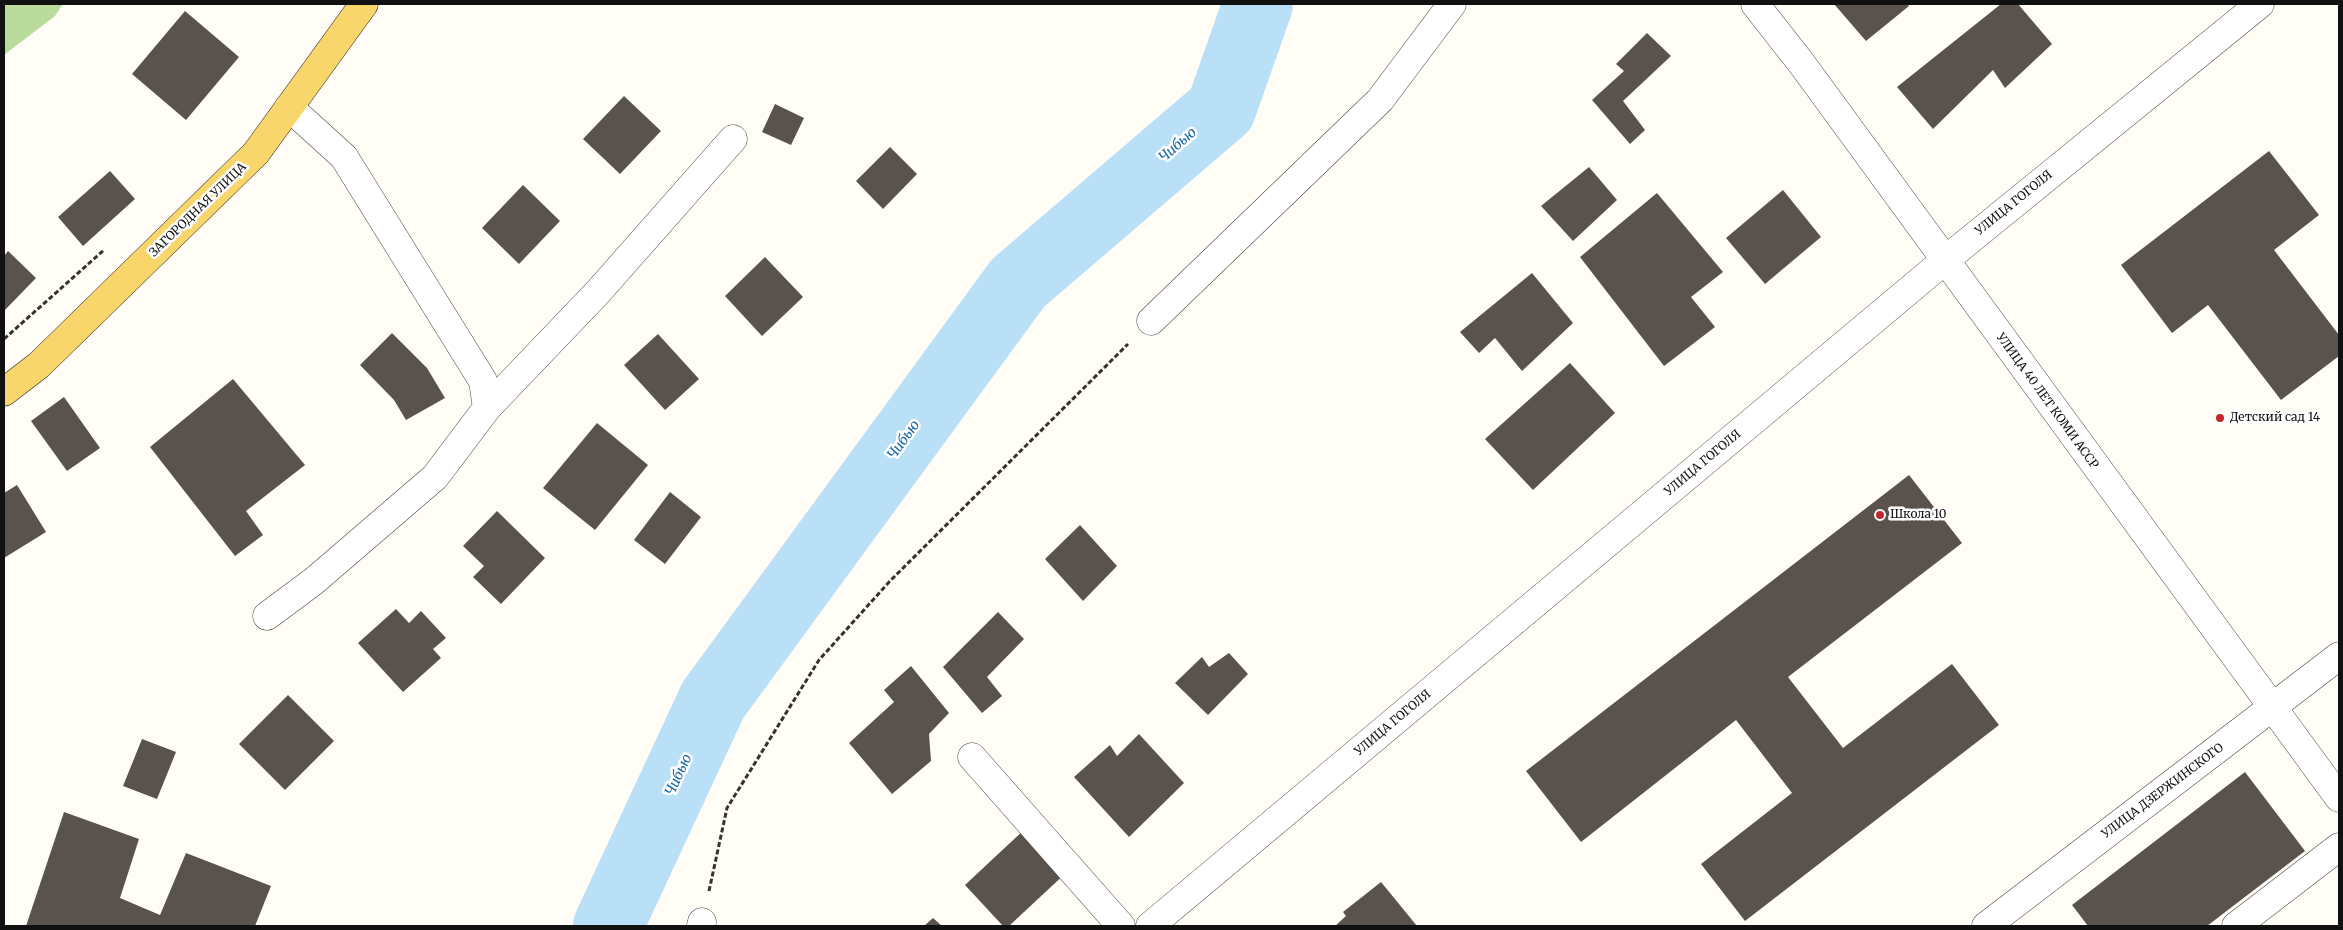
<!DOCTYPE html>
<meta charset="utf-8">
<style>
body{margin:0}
#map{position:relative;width:2343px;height:930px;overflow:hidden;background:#fffdf5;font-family:Merriweather,serif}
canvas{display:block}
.frame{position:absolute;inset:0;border:5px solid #111;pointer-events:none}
</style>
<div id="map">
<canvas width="2343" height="930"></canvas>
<div class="frame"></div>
</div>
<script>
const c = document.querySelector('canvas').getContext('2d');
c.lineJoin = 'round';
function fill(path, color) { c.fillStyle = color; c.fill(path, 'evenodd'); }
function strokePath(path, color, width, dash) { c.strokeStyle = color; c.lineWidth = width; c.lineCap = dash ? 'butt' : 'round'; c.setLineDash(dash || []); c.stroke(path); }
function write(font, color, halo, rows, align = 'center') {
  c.font = font + ' Merriweather,serif'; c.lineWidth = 5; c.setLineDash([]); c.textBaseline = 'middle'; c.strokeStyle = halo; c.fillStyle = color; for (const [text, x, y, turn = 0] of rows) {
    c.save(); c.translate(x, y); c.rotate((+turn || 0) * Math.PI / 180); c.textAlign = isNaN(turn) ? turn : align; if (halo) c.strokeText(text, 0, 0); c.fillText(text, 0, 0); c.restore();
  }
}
const forest = new Path2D(`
 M 4,4 L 63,4 L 55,16 L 4,55 Z`);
const river = new Path2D(`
 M 608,926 L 713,700 L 1018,283 L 1221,109 L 1258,4`);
const building = new Path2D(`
 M 1834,4 L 1907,4 L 1909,6 L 1866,41 Z
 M 2001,4 L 2018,4 L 2052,44 L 2005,88 L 1993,70 L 1933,129 L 1897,87 Z
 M 185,11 L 239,57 L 186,120 L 132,74 Z
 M 1647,33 L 1671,56 L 1623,101 L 1645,130 L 1630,144 L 1592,100 L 1624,71 L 1616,64 Z
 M 624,96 L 661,131 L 620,174 L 583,139 Z
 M 775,104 L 804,118 L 791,145 L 762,132 Z
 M 890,147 L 917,174 L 883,209 L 856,181 Z
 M 2269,151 L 2319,215 L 2274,250 L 2339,335 L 2339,356 L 2281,400 L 2208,305 L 2172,333 L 2121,265 Z
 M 1589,167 L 1617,200 L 1573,241 L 1541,206 Z
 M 110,171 L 135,199 L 83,246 L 58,217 Z
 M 523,185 L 560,221 L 519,264 L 482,228 Z
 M 1783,190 L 1821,237 L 1765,284 L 1726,238 Z
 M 1657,193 L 1723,272 L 1691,297 L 1715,327 L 1664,366 L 1580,257 Z
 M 8,251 L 36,278 L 4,311 L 4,256 Z
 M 765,257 L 803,297 L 762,336 L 725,296 Z
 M 1532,273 L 1573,323 L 1522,371 L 1495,338 L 1479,353 L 1460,332 Z
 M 392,333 L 427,368 L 445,398 L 406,420 L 394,400 L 360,365 Z
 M 658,334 L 699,379 L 665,410 L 624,365 Z
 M 1570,363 L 1615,413 L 1533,490 L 1485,439 Z
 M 233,379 L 305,465 L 246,511 L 263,535 L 235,556 L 150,447 Z
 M 64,397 L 100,448 L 67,471 L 31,421 Z
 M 597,423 L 648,465 L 595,530 L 543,488 Z
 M 1909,475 L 1962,543 L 1788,677 L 1843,748 L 1952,664 L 1999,725 L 1745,921 L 1701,864 L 1792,793 L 1736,720 L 1581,842 L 1526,771 Z
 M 17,485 L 46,532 L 4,558 L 4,493 Z
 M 670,492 L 701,517 L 665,564 L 634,540 Z
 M 497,511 L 545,558 L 501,604 L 473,577 L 484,566 L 463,546 Z
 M 1080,525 L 1117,566 L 1083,601 L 1045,559 Z
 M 396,609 L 409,623 L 421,611 L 446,638 L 433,649 L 441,658 L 403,692 L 358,643 Z
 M 998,612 L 1024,639 L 987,677 L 1002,696 L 982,713 L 943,667 Z
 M 1229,653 L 1248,674 L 1208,715 L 1175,683 L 1202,657 L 1209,667 Z
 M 911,666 L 949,713 L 929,734 L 931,761 L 892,794 L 849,743 L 894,702 L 884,690 Z
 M 288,695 L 334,741 L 285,790 L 239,744 Z
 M 1139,734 L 1184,783 L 1129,837 L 1074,777 L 1110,745 L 1117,756 Z
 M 142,739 L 176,752 L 157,799 L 123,786 Z
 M 2245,772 L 2305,851 L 2207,926 L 2088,926 L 2072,905 Z
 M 64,812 L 139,839 L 120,898 L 160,915 L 186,853 L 271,886 L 255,926 L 26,926 Z
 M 1026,828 L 1068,871 L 1009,926 L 1003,926 L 965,885 Z
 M 1381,882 L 1417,926 L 1335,926 L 1346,916 L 1343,912 Z
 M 933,918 L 942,926 L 924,926 Z`);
const path = new Path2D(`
 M 4,339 L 104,250
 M 709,891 L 727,808 L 819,660 L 890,581 L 1128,344`);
const minor = new Path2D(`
 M 1755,4 L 1802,64 L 2339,798
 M 1151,321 L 1380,100 L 1452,4
 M 487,408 L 598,292 L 733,139
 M 267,616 L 314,581 L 435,477 L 487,408 L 483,381 L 344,157 L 289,107
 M 972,757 L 1121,926
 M 701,926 L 702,922
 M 1150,926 L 1944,261 L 2260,4
 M 1986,926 L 2339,656
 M 2236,926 L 2339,847`);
const major = new Path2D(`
 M 4,392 L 39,365 L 256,153 L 364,4`);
const markers = [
 [2220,418,5,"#c4262e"],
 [1880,515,5,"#c4262e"]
];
const streetNames = [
 ["УЛИЦА ГОГОЛЯ",2014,203,-39],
 ["ЗАГОРОДНАЯ УЛИЦА",198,210,-44],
 ["УЛИЦА 40 ЛЕТ КОМИ АССР",2047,401,54],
 ["УЛИЦА ГОГОЛЯ",1703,463,-40],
 ["УЛИЦА ГОГОЛЯ",1393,723,-40],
 ["УЛИЦА ДЗЕРЖИНСКОГО",2163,791,-37]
];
const poiNames = [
 ["Детский сад 14",2230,418],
 ["Школа 10",1890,515]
];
const waterNames = [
 ["Чибью",1178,145,-41],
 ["Чибью",904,440,-54],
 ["Чибью",679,775,-65]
];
fill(forest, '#b9dc9c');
strokePath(river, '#b9e0f7', 70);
fill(building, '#5a524d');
strokePath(minor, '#444', 29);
strokePath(major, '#222', 29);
strokePath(path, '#333', 3, [5, 2.5]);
strokePath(minor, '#fff', 28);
strokePath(major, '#f9d66b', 28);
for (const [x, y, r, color] of markers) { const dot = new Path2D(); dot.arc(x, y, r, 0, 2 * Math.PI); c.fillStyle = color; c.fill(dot); strokePath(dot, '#fff', 2); }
write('12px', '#111', '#fff', streetNames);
write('12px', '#111', '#fff', poiNames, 'left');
write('italic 14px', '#1768a6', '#fff', waterNames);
</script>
